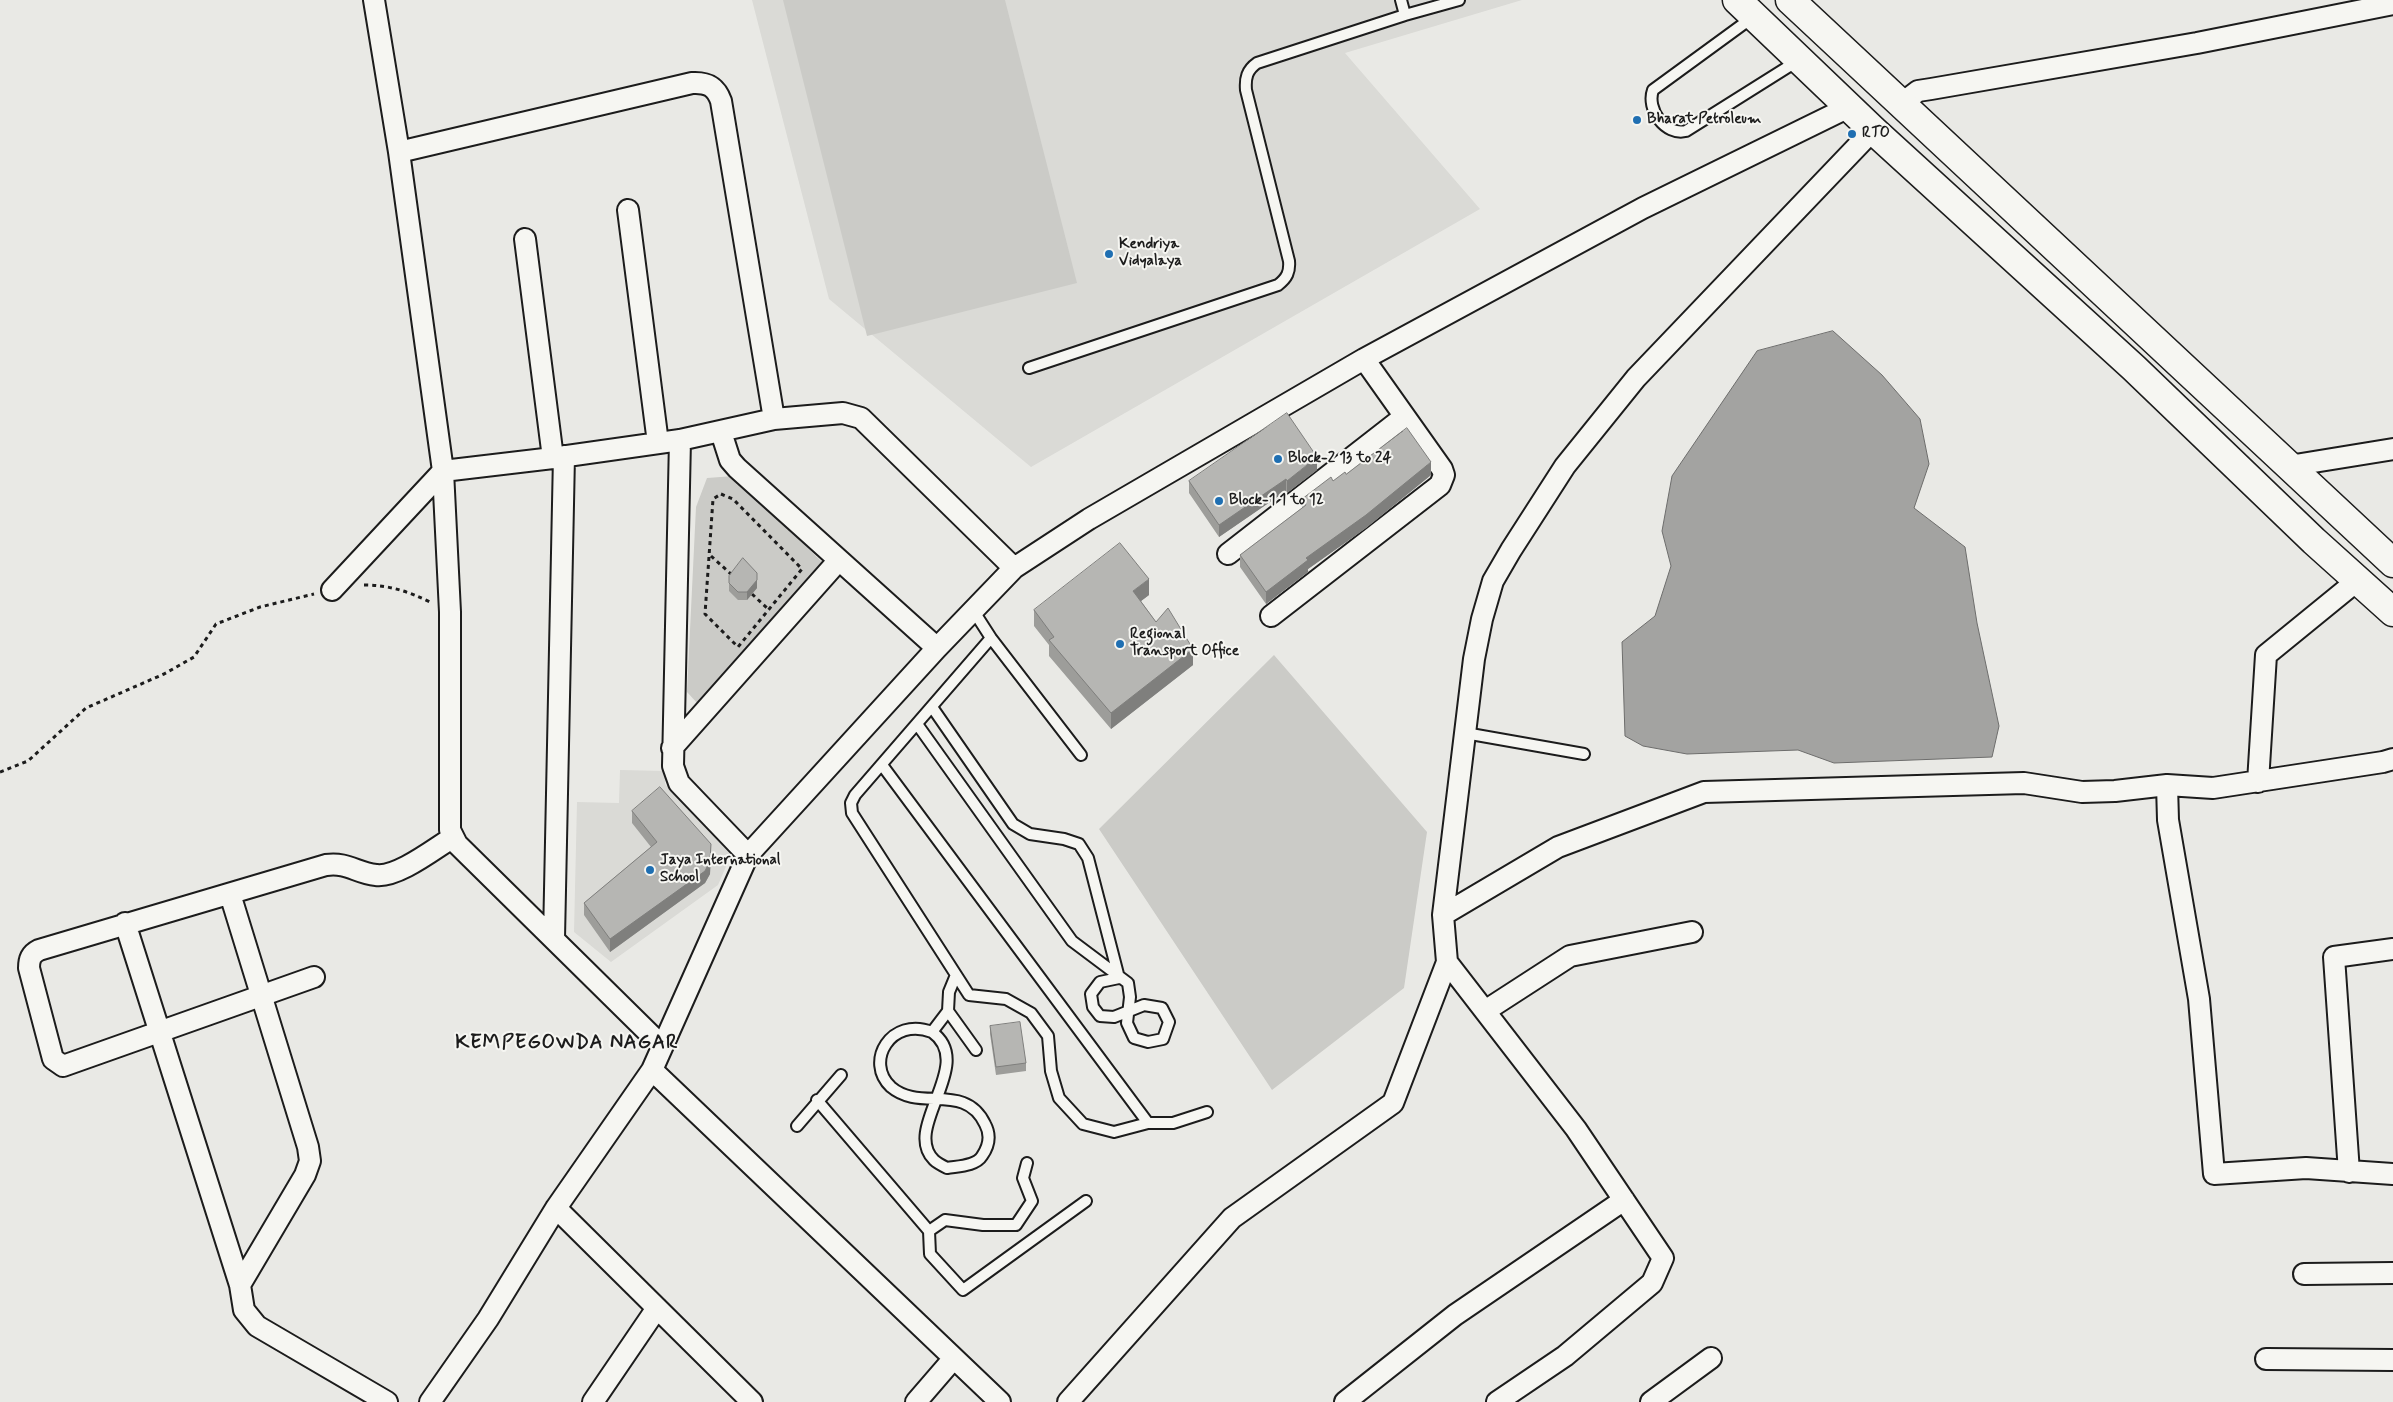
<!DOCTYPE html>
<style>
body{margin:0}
canvas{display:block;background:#e9e9e5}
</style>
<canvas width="2393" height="1402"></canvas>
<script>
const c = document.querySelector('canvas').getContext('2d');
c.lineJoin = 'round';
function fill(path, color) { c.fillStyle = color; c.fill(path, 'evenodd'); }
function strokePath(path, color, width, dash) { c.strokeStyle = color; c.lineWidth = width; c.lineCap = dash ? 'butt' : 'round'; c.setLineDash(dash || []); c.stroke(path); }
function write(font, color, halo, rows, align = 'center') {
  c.font = font + ' Mynerve,sans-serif'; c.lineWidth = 4; c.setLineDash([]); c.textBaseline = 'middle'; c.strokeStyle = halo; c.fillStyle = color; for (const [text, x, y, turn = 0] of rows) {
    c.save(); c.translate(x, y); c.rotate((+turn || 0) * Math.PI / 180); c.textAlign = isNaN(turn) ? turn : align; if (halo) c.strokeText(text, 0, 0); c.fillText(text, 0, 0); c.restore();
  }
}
const built = new Path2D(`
 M 752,0 L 1522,0 L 1345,53 L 1480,209 L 1031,467 L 829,299 Z
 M 620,770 L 665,771 L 665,784 L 731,855 L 718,885 L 611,962 L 574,932 L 577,802 L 619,803 Z`);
const green = new Path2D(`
 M 783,0 L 1005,0 L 1077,283 L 867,336 Z
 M 734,476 L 823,563 L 698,704 L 687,692 L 696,507 L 707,478 Z
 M 1274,655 L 1427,832 L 1404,988 L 1272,1090 L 1099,829 Z`);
const water = new Path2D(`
 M 1833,331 L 1882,375 L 1920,419 L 1929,464 L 1914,508 L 1965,547 L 1977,623 L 1999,726 L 1992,757 L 1834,763 L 1798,750 L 1687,754 L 1643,746 L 1625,736 L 1622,642 L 1655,616 L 1671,566 L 1662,531 L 1672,476 L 1757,351 Z`);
const path = new Path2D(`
 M 721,494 L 733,499 L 802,569 L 738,647 L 705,614 L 713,499 Z
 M 711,556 L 732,575
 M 364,585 C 389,585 407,591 430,602
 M 752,594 L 768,609
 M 0,772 L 28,761 L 86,708 L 164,674 L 194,657 L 216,624 L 260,607 L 314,594`);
const service = new Path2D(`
 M 1401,0 L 1405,15
 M 1753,17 L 1653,90 C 1646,109 1665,136 1686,131 L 1799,60
 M 1029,368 L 1278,285 C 1287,278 1290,272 1289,261 L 1246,90 C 1245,78 1247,70 1257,63 L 1405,15 L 1459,0
 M 973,610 L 991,638 L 1081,755
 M 917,724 L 1072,941 L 1128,983 L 1130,997 L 1127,1023 L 1134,1038 L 1148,1042 L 1163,1039 L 1169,1022 L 1162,1008 L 1144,1005 L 1114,1017 L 1100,1016 L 1093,1007 L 1091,994 L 1100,982 L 1119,978 L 1088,858 L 1079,844 L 1064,839 L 1030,834 L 1013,824 L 932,707
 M 1465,733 L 1584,754
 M 882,765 L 1148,1123 L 1114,1132 L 1083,1124 L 1059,1098 L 1051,1071 L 1048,1036 L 1031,1013 L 1006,999 L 969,995 L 852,813 L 851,803 L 855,795 L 991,638
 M 948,1011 L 976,1050
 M 932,1032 C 891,1016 864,1062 891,1087 C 920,1112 965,1082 985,1124 C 991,1135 989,1146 982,1156 C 976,1166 958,1166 947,1168 C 943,1166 937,1163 934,1160 C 901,1128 977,1064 932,1032
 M 932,1032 L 948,1011 L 949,992 L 956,975
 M 817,1100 L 929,1231 L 930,1254 L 963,1290 L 1086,1201
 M 1148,1123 L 1173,1123 L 1207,1112
 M 797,1126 L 841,1075
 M 929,1231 L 945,1220 L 983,1225 L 1016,1225 L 1032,1201 L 1023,1178 L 1027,1163`);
const minor = new Path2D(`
 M 374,0 L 399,152 L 443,471 L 450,612 L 450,830 L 457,844 L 662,1046
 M 1901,104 L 1918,91 L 1931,89 L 2197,43 L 2393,4
 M 399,152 L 692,83 C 708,82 716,87 721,101 L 774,419
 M 628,210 L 658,443
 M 525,239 L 553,458
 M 721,432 L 730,460 L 737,468 L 937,648
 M 680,440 L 673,766 L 679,783 L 748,855
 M 2289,466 L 2393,449
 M 1228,554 L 1404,417
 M 332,590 L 443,471 L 553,458 L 680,440 L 774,419 L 843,413 L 861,418 L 1014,568
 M 1271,616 L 1440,485 L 1444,475 L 1442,469 L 1364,359
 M 672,748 L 839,560
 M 2393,759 L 2383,762 L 2213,788 L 2167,785 L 2168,820 L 2199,999 L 2214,1174 L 2306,1168 L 2393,1174
 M 2258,782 L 2266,655 L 2358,580
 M 230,894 L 308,1147 L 310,1161 L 305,1175 L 240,1285
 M 1443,915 L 1474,659 L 1482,619 L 1493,581 L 1511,550 L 1565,466 L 1636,378 L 1873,130
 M 125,923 L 240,1285 L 244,1310 L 257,1326 L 387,1402
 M 554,938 L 564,456
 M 1447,962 L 1576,1129 L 1663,1258 L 1652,1283 L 1565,1356 L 1497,1402
 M 314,977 L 63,1066 L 53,1059 L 29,968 C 29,959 31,954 39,950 L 326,865 C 348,862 356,873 376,875 C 397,878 434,849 452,838
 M 1485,1011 L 1570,956 L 1692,932
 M 652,1070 L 1000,1402
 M 2349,1172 L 2334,957 L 2393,949
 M 556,1208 L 752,1402
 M 2304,1274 L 2393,1273
 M 2266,1359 L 2393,1360
 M 430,1402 L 488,1319 L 556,1208 L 652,1070 L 748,855 L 937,648 L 1014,568 L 1089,519 L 1364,359 L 1643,208 L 1849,107
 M 593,1402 L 657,1308
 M 916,1402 L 954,1358
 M 1068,1402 L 1232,1218 L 1393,1103 L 1447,962 L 1443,915 L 1558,847 L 1704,792 L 2024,783 L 2082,792 L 2115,791 L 2167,785
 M 1345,1402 L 1455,1315 L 1624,1200
 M 1651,1402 L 1711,1358`);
const primary = new Path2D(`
 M 1737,0 L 1873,130 L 2134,368 L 2314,541 L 2393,612
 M 1790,0 L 2393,563`);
const wall = new Path2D(`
 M 1317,470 L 1287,493 L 1286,491 L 1219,537 L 1189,493 L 1189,481 Z
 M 1431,475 L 1366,528 L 1308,569 L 1308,572 L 1266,604 L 1240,567 L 1240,555 L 1302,508 L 1302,499 L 1333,481 Z
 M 729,576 L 757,588 L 747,600 L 738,600 L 729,591 Z
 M 1149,595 L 1141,601 L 1156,622 L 1193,665 L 1111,729 L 1049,656 L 1049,645 L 1034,626 L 1034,610 Z
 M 632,811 L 711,856 L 710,874 L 705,883 L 610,952 L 584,915 L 584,903 L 651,847 L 632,823 Z
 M 990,1026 L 1026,1063 L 1026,1071 L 996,1075 L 990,1034 Z`);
const shadedWall = new Path2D(`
 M 1317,457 L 1317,470 L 1287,493 L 1287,481 Z
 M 1431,462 L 1431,475 L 1366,528 L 1308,569 L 1308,572 L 1266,604 L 1266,592 L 1306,558 Z
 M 1286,479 L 1286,491 L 1219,537 L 1219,525 Z
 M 757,573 L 757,588 L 747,600 L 747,592 Z
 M 1149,579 L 1149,595 L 1133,607 L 1133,591 Z
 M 1193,649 L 1193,665 L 1111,729 L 1111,713 Z
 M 711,844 L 710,874 L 705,883 L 610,952 L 610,939 Z`);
const building = new Path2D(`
 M 1287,413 L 1317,457 L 1287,481 L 1286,479 L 1219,525 L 1189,481 Z
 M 1407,428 L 1431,462 L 1366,515 L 1306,558 L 1308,560 L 1266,592 L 1240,555 L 1306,505 L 1302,499 L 1331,477 L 1333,481 L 1345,472 L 1346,474 Z
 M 1120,543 L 1149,579 L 1133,591 L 1156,622 L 1168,608 L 1193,649 L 1111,713 L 1049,640 L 1054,637 L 1034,610 Z
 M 743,558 L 757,573 L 757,580 L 747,592 L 738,592 L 729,583 L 729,576 Z
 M 660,787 L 711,844 L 710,861 L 705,871 L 610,939 L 584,903 L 657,842 L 632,811 Z
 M 1020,1022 L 1026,1063 L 996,1067 L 990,1026 Z`);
const markers = [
 [1637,120,5,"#1f6fb2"],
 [1852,134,5,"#1f6fb2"],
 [1109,254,5,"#1f6fb2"],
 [1278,459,5,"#1f6fb2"],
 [1219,501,5,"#1f6fb2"],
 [1120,644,5,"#1f6fb2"],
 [650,870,5,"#1f6fb2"]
];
const poiNames = [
 ["Bharat Petroleum",1647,120],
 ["RTO",1862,134],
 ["Kendriya",1119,245],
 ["Vidyalaya",1119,262],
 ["Block-2 13 to 24",1288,459],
 ["Block-1 1 to 12",1229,501],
 ["Regional",1130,635],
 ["Transport Office",1130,652],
 ["Jaya International",660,861],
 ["School",660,878]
];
const districtNames = [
 ["KEMPEGOWDA NAGAR",567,1044]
];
fill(built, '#dadad6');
fill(green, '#cbcbc7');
fill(water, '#a3a3a1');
strokePath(water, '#6d6d6c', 1);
strokePath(service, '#1c1c1c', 14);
strokePath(minor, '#1c1c1c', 24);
strokePath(primary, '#1c1c1c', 31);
strokePath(path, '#1c1c1c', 3, [4, 4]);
strokePath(service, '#f6f6f2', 10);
strokePath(minor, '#f6f6f2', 20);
strokePath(primary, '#f6f6f2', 28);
fill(wall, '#9d9d9a');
fill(shadedWall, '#7f7f7d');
fill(building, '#b6b6b3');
strokePath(building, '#7f7f7d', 1);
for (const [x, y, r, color] of markers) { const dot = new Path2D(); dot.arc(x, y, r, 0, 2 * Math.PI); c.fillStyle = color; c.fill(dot); strokePath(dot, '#f6f6f2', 2); }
write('bold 15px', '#1c1c1c', '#f6f6f2', poiNames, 'left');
c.letterSpacing = '1px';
write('bold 20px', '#1c1c1c', '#f6f6f2', districtNames);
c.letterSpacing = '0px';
</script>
